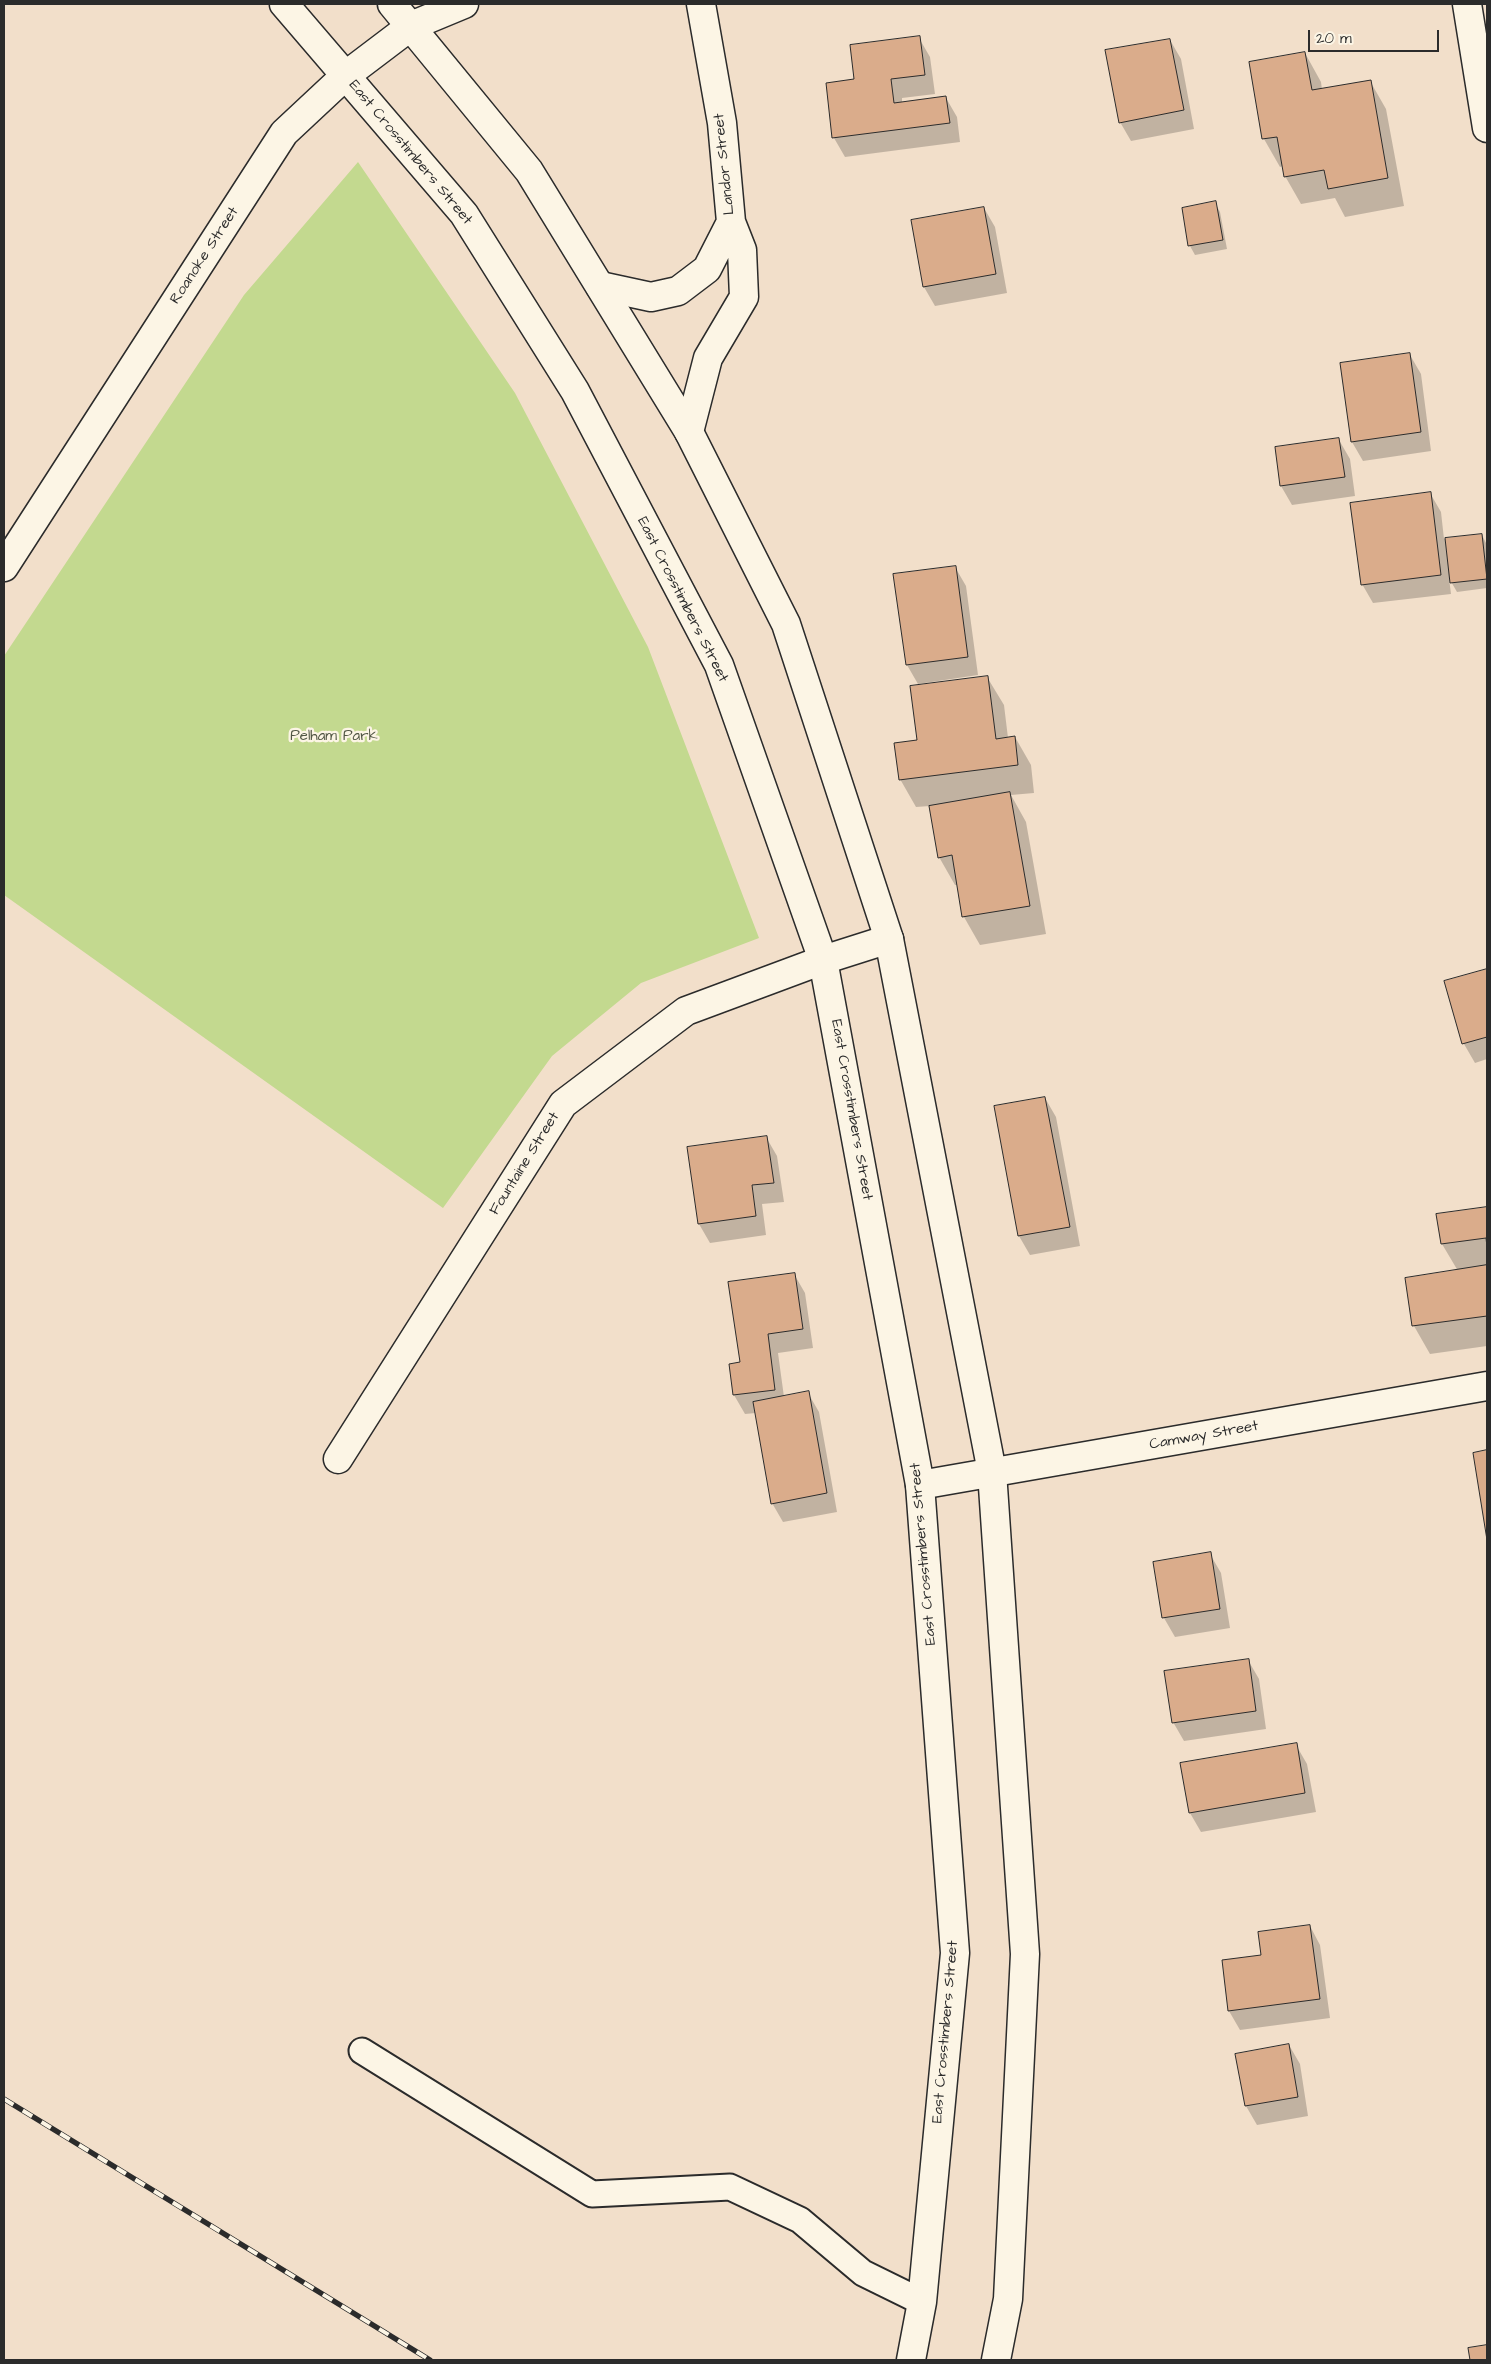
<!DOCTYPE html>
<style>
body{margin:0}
#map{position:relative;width:1491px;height:2364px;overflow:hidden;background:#f2dfca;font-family:"Architects Daughter",sans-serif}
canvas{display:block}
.frame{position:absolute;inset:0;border:5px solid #2b2b2b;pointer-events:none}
.scale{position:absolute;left:1308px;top:30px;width:131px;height:22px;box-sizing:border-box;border:2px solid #2b2b2b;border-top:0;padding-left:6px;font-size:15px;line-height:18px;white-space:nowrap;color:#2b2b2b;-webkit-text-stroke:4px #fcf5e5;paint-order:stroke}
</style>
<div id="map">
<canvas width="1491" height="2364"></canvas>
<div class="frame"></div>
<div class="scale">20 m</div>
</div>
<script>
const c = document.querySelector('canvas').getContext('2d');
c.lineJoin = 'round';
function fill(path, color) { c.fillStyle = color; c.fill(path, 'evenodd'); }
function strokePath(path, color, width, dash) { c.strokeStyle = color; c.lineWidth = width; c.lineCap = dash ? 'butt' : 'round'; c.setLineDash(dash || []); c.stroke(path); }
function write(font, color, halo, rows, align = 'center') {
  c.font = font + ' "Architects Daughter",sans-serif'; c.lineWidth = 4.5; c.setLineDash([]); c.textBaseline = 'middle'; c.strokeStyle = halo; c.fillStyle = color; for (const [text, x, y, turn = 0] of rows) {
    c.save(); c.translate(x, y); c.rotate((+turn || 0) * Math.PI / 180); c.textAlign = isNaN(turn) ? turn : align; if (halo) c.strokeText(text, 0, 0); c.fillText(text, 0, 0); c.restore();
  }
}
const green = new Path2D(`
 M 358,162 L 515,393 L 648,647 L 759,938 L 641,983 L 552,1056 L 443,1208 L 4,895 L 4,656 L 244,295 Z`);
const shadow = new Path2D(`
 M 919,38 L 930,57 L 935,94 L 902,98 L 902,103 L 946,98 L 957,117 L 960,142 L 845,157 L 834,138 L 855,80 Z
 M 1170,40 L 1181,59 L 1194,129 L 1131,141 L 1120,122 Z
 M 1305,53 L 1321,82 L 1322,90 L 1370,81 L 1386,109 L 1404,206 L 1345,217 L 1335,198 L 1301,204 L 1285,176 L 1283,166 L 1280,167 L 1264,139 Z
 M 1215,203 L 1220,212 L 1227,249 L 1195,255 L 1190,246 L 1183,209 Z
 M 984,208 L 995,227 L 1007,293 L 935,306 L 924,287 Z
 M 1410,355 L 1421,374 L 1431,451 L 1363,461 L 1352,442 Z
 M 1339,440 L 1350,459 L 1355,496 L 1292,505 L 1281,486 Z
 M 1430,493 L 1441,512 L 1444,539 L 1482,535 L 1487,545 L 1487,588 L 1457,592 L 1449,578 L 1451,594 L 1373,603 L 1362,584 Z
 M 955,567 L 966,586 L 978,675 L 918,684 L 907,665 Z
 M 987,677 L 1004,705 L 1008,738 L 1015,737 L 1031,765 L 1034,793 L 1011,795 L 1026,822 L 1046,934 L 980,945 L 964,917 L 958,885 L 955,885 L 939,857 L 930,806 L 916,807 L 900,779 L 918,741 Z
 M 1487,970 L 1487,1059 L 1475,1063 L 1464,1044 L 1446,982 Z
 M 1045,1098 L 1056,1117 L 1080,1246 L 1030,1255 L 1019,1236 L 995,1107 Z
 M 766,1137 L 777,1156 L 784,1202 L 762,1204 L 766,1235 L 710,1243 L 699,1224 Z
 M 1487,1208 L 1487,1346 L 1430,1354 L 1414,1326 L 1406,1279 L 1458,1271 L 1442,1244 L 1438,1215 Z
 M 794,1274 L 805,1293 L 813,1348 L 778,1353 L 784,1397 L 808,1393 L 819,1412 L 837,1512 L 783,1522 L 772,1503 L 756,1413 L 745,1414 L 734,1395 L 730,1365 L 741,1363 Z
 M 1487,1452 L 1487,1532 L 1474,1454 Z
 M 1210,1554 L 1221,1573 L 1230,1628 L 1175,1637 L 1164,1618 L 1154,1563 Z
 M 1248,1660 L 1259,1679 L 1266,1729 L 1184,1741 L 1173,1722 Z
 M 1296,1745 L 1307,1764 L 1316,1812 L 1201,1832 L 1190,1813 L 1182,1764 Z
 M 1310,1926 L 1320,1945 L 1330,2018 L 1240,2030 L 1229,2011 L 1263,1956 Z
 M 1289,2045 L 1300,2064 L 1308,2116 L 1257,2125 L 1246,2106 L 1236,2055 Z`);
const building = new Path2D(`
 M 920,36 L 925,75 L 891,79 L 894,103 L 946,96 L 950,123 L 832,138 L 826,83 L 854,79 L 850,45 Z
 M 1170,39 L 1184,110 L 1119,123 L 1105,50 Z
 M 1305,52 L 1312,90 L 1371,80 L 1388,178 L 1328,189 L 1324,170 L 1284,177 L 1277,137 L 1262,139 L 1249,62 Z
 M 1216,201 L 1223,240 L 1188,246 L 1182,208 Z
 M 984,207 L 996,274 L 923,287 L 911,220 Z
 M 1410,353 L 1421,432 L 1351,442 L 1340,363 Z
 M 1339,438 L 1345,477 L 1280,486 L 1275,447 Z
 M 1431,492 L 1441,575 L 1361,585 L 1350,503 Z
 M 1482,534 L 1487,579 L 1450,583 L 1445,538 Z
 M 956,566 L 968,657 L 906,665 L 893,574 Z
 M 988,676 L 996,739 L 1015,736 L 1018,765 L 899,780 L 894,743 L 917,740 L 910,686 Z
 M 1010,792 L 1030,906 L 962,917 L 952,855 L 938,858 L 929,806 Z
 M 1487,969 L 1487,1037 L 1462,1044 L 1444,981 Z
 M 1045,1097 L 1070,1227 L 1018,1236 L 994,1106 Z
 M 767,1136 L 774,1183 L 752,1185 L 756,1216 L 698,1224 L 687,1147 Z
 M 1487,1207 L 1487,1247 L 1486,1238 L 1441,1244 L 1436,1214 Z
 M 1487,1265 L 1487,1316 L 1412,1326 L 1405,1278 Z
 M 795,1273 L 803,1329 L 768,1334 L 775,1390 L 733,1395 L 729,1364 L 740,1362 L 728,1282 Z
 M 809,1391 L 827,1493 L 771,1504 L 753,1402 Z
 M 1487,1450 L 1487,1540 L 1473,1453 Z
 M 1211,1552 L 1220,1609 L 1162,1618 L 1153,1562 Z
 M 1249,1659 L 1256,1711 L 1172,1723 L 1164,1671 Z
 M 1297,1743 L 1305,1793 L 1189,1813 L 1180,1763 Z
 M 1310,1925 L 1320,1999 L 1228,2011 L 1222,1960 L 1261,1955 L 1258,1932 Z
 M 1289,2044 L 1298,2097 L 1245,2106 L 1235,2054 Z
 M 1487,2345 L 1487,2360 L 1470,2360 L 1468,2348 Z`);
const service = new Path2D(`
 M 362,2051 L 592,2194 L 730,2187 L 800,2220 L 863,2273 L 922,2302`);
const minor = new Path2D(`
 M 1467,4 L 1487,128
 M 600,286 L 651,297 L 678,291 L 707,269 L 731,222
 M 689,432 L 708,358 L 744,297 L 742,250 L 731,222 L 722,123 L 701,4
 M 4,567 L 284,133 L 345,76 L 411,26 L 464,4
 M 338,1459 L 563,1104 L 686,1011 L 823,960 L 889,939
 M 920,1485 L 1487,1386`);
const secondary = new Path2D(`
 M 284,4 L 464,214 L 575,391 L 719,665 L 823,960 L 920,1485 L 955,1953 L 922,2302 L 911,2360
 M 392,4 L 529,171 L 689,432 L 786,624 L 889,939 L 992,1472 L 1025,1954 L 1008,2299 L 996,2360`);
const rail = new Path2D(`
 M 4,2099 L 430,2360`);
const streetNames = [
 ["East Crosstimbers Street",410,153,50],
 ["Landor Street",725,164,-96],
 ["Roanoke Street",205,256,-57],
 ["East Crosstimbers Street",682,600,63],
 ["East Crosstimbers Street",851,1110,80],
 ["Fountaine Street",525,1164,-58],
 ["Camway Street",1204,1436,-10],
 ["East Crosstimbers Street",924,1554,-95],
 ["East Crosstimbers Street",946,2032,-85]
];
const parkNames = [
 ["Pelham Park",334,737]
];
fill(green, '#c3d98f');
fill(shadow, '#0003');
fill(building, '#daac8b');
strokePath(building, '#2b2b2b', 1);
strokePath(service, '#2b2b2b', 29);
strokePath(minor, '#2b2b2b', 31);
strokePath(secondary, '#2b2b2b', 31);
strokePath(service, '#fcf5e5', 25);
strokePath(minor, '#fcf5e5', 28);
strokePath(secondary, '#fcf5e5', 28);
strokePath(rail, '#2b2b2b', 5.5);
strokePath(rail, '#fcf5e5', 4, [11]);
write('15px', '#2b2b2b', '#fcf5e5', streetNames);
write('15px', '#515644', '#fcf5e5', parkNames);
</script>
